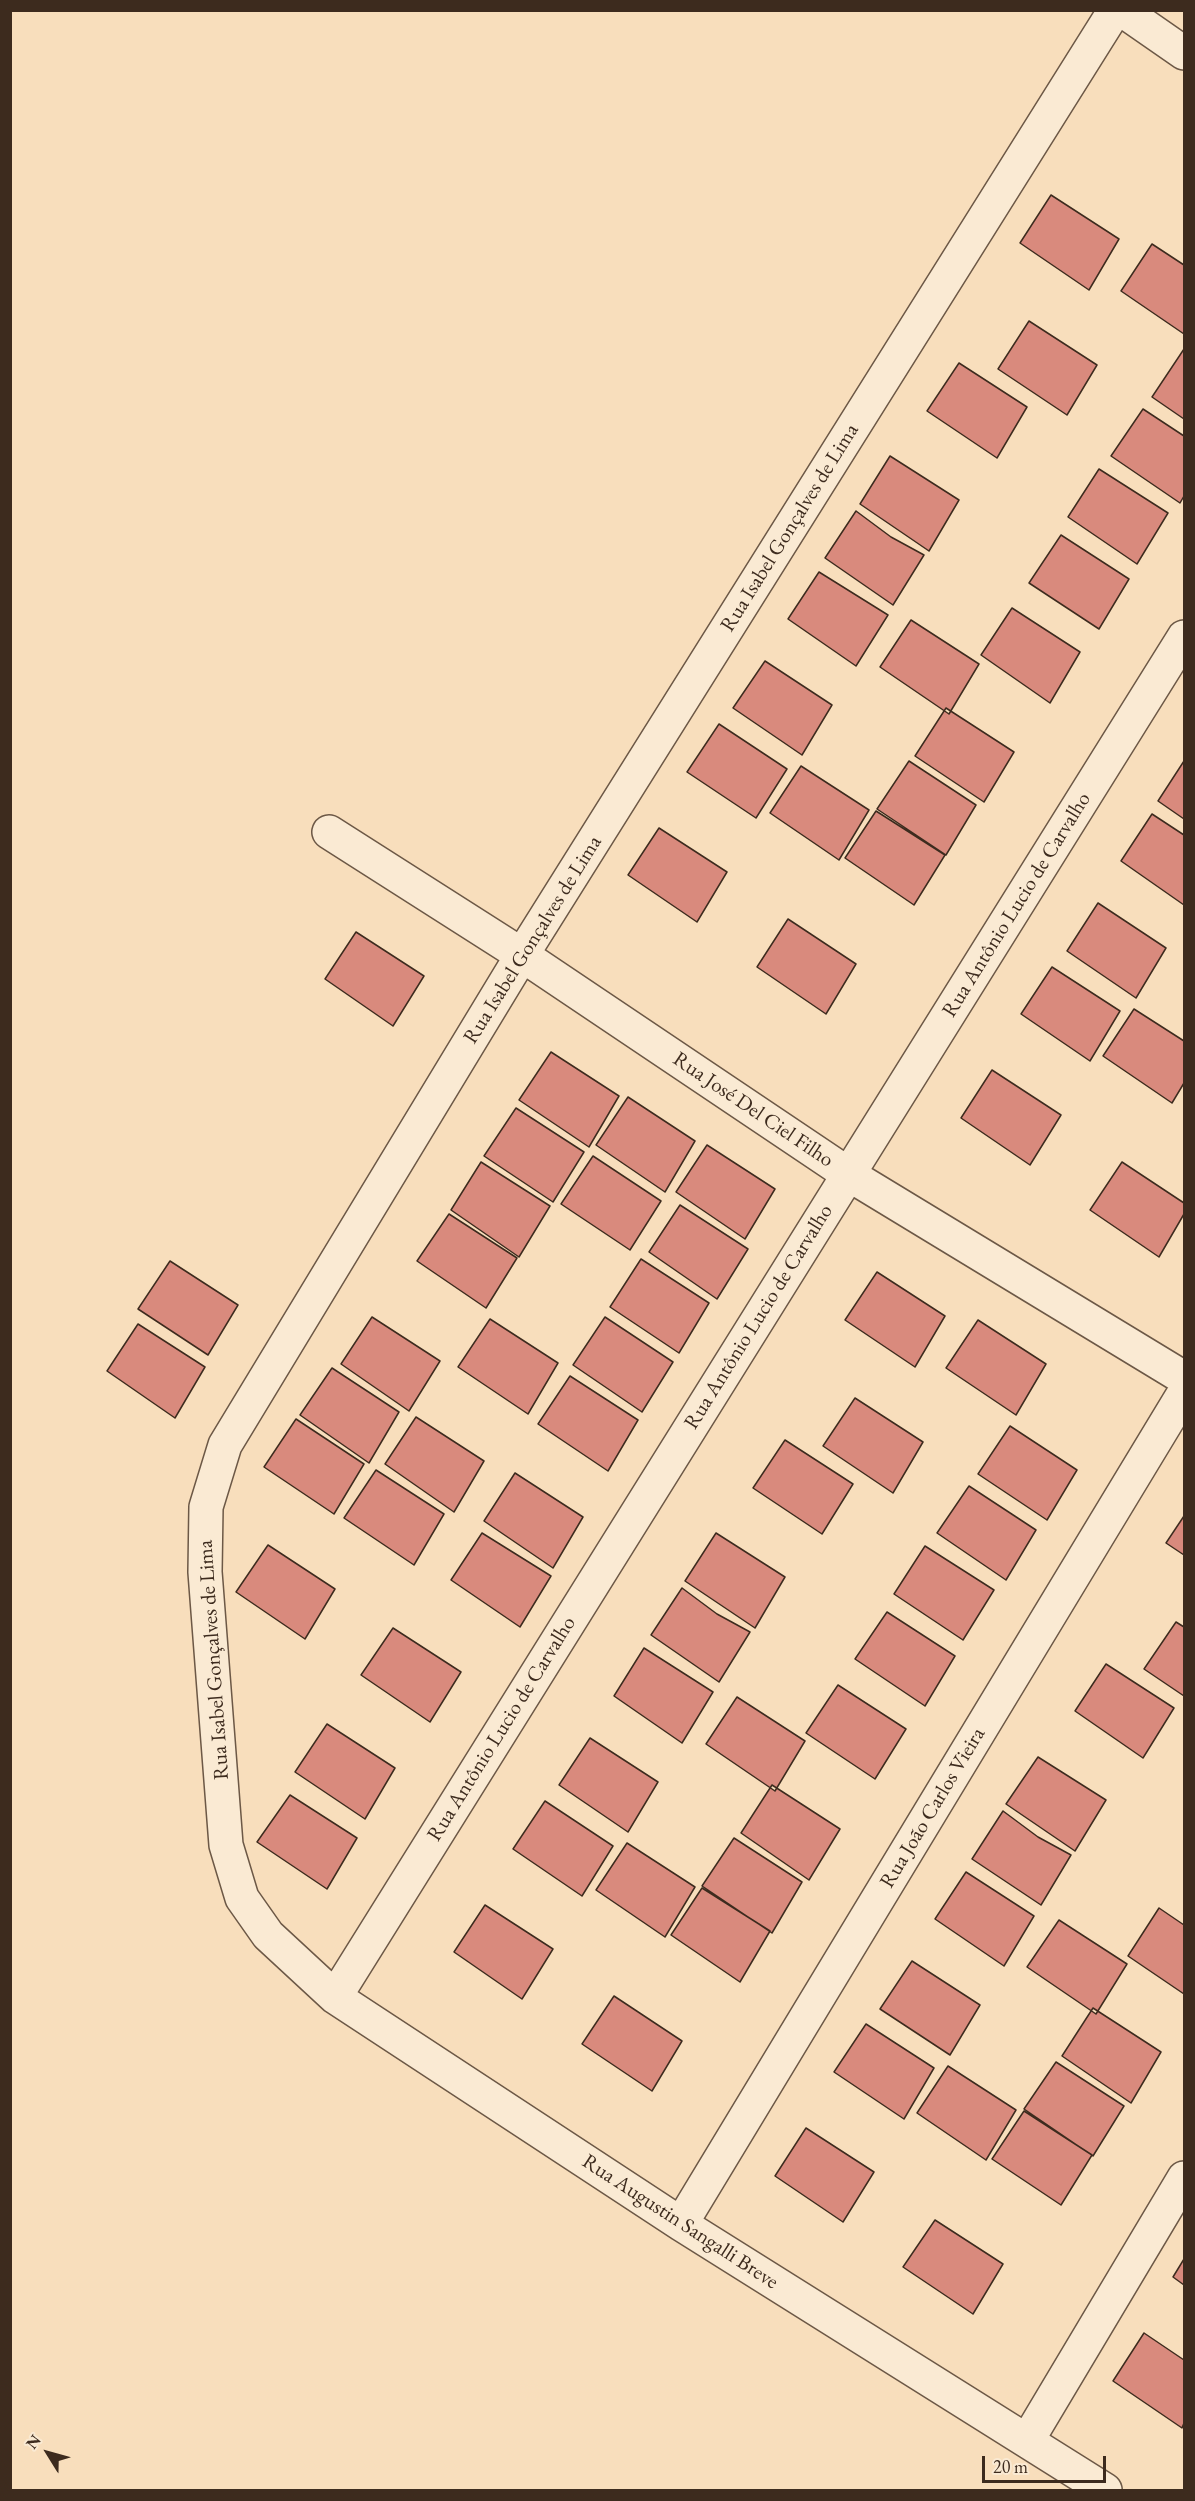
<!DOCTYPE html>
<meta charset="utf-8">
<style>
body{margin:0}
#map{position:relative;width:1195px;height:2501px;overflow:hidden;background:#f8debc;font-family:"EB Garamond",serif}
canvas{display:block}
.frame{position:absolute;inset:0;border:12px solid #3d2b1e;pointer-events:none}
.north{position:absolute;left:18px;top:2423px;width:60px;height:60px;-webkit-text-stroke:4px #faead3;paint-order:stroke;rotate:307deg;font-size:16px;font-weight:700;line-height:24px;text-align:center;color:#3d2b1e}
.north::after{content:'';display:block;margin:auto;width:21px;height:27px;background:#3d2b1e;clip-path:polygon(50% 0,100% 100%,50% 72%,0 100%)}
.scale{position:absolute;left:982px;top:2456px;width:124px;height:27px;box-sizing:border-box;border:3px solid #3d2b1e;border-top:0;padding-left:8px;font-size:18px;line-height:21px;white-space:nowrap;color:#3d2b1e;-webkit-text-stroke:4px #faead3;paint-order:stroke}
</style>
<div id="map">
<canvas width="1195" height="2501"></canvas>
<div class="frame"></div>
<div class="north">N</div>
<div class="scale">20 m</div>
</div>
<script>
const c = document.querySelector('canvas').getContext('2d');
c.lineJoin = 'round';
function fill(path, color) { c.fillStyle = color; c.fill(path, 'evenodd'); }
function strokePath(path, color, width, dash) { c.strokeStyle = color; c.lineWidth = width; c.lineCap = dash ? 'butt' : 'round'; c.setLineDash(dash || []); c.stroke(path); }
function write(font, color, halo, rows, align = 'center') {
  c.font = font + ' "EB Garamond",serif'; c.lineWidth = 5; c.setLineDash([]); c.textBaseline = 'middle'; c.strokeStyle = halo; c.fillStyle = color; for (const [text, x, y, turn = 0] of rows) {
    c.save(); c.translate(x, y); c.rotate((+turn || 0) * Math.PI / 180); c.textAlign = isNaN(turn) ? turn : align; if (halo) c.strokeText(text, 0, 0); c.fillText(text, 0, 0); c.restore();
  }
}
const building = new Path2D(`
 M 1051,195 L 1119,239 L 1089,290 L 1020,243 Z
 M 1152,244 L 1184,265 L 1184,334 L 1121,291 Z
 M 1029,321 L 1097,365 L 1067,415 L 998,369 Z
 M 1184,349 L 1184,419 L 1152,397 Z
 M 959,363 L 1027,407 L 997,458 L 927,411 Z
 M 1143,409 L 1184,436 L 1184,496 L 1180,503 L 1111,456 Z
 M 890,456 L 959,500 L 929,551 L 860,504 Z
 M 1099,469 L 1168,513 L 1137,564 L 1068,517 Z
 M 856,511 L 891,537 L 924,555 L 893,605 L 825,558 Z
 M 1061,535 L 1129,579 L 1099,629 L 1029,583 Z
 M 819,572 L 888,615 L 856,666 L 788,619 Z
 M 1012,608 L 1080,652 L 1050,703 L 981,655 Z
 M 911,620 L 979,664 L 949,714 L 880,667 Z
 M 765,661 L 832,705 L 802,755 L 733,708 Z
 M 946,708 L 1014,752 L 984,802 L 915,756 Z
 M 719,724 L 787,769 L 756,818 L 687,772 Z
 M 909,761 L 976,805 L 946,855 L 877,809 Z
 M 1184,761 L 1184,819 L 1158,801 Z
 M 801,766 L 869,810 L 839,860 L 770,813 Z
 M 876,811 L 945,855 L 914,905 L 845,858 Z
 M 1152,814 L 1184,835 L 1184,905 L 1121,861 Z
 M 659,828 L 727,872 L 697,922 L 628,875 Z
 M 1098,903 L 1166,948 L 1136,998 L 1067,951 Z
 M 788,919 L 856,964 L 826,1014 L 757,967 Z
 M 356,932 L 424,976 L 393,1026 L 325,979 Z
 M 1052,967 L 1120,1011 L 1090,1061 L 1021,1014 Z
 M 1134,1009 L 1184,1041 L 1184,1083 L 1172,1103 L 1103,1056 Z
 M 551,1052 L 619,1096 L 589,1147 L 519,1100 Z
 M 992,1070 L 1061,1115 L 1030,1165 L 961,1118 Z
 M 628,1097 L 695,1141 L 665,1192 L 596,1145 Z
 M 516,1108 L 584,1152 L 553,1202 L 484,1156 Z
 M 707,1145 L 775,1189 L 745,1239 L 676,1192 Z
 M 593,1156 L 661,1201 L 630,1250 L 561,1204 Z
 M 481,1162 L 550,1206 L 519,1257 L 451,1210 Z
 M 1122,1162 L 1184,1203 L 1184,1214 L 1159,1257 L 1090,1210 Z
 M 680,1205 L 748,1249 L 717,1299 L 649,1252 Z
 M 449,1214 L 517,1258 L 486,1308 L 417,1261 Z
 M 641,1259 L 709,1303 L 679,1353 L 610,1307 Z
 M 170,1261 L 238,1305 L 208,1355 L 138,1309 Z
 M 877,1272 L 945,1316 L 915,1367 L 845,1320 Z
 M 372,1317 L 440,1361 L 409,1411 L 341,1364 Z
 M 605,1317 L 673,1362 L 642,1412 L 573,1365 Z
 M 490,1319 L 558,1363 L 528,1414 L 458,1367 Z
 M 978,1320 L 1046,1364 L 1016,1415 L 946,1368 Z
 M 138,1324 L 205,1367 L 175,1418 L 107,1371 Z
 M 332,1368 L 399,1412 L 369,1463 L 300,1415 Z
 M 570,1376 L 638,1420 L 608,1471 L 538,1424 Z
 M 855,1398 L 923,1442 L 893,1493 L 823,1446 Z
 M 416,1417 L 484,1461 L 454,1512 L 385,1464 Z
 M 296,1419 L 364,1464 L 334,1514 L 264,1467 Z
 M 1010,1426 L 1077,1470 L 1047,1520 L 978,1474 Z
 M 785,1440 L 853,1484 L 822,1534 L 753,1488 Z
 M 376,1470 L 444,1514 L 414,1565 L 344,1518 Z
 M 515,1473 L 583,1517 L 553,1568 L 484,1521 Z
 M 969,1486 L 1036,1530 L 1006,1580 L 937,1533 Z
 M 1184,1516 L 1184,1555 L 1166,1543 Z
 M 482,1533 L 551,1576 L 520,1627 L 451,1580 Z
 M 716,1533 L 785,1577 L 755,1628 L 685,1581 Z
 M 268,1545 L 335,1589 L 305,1639 L 236,1592 Z
 M 925,1546 L 994,1590 L 963,1640 L 894,1594 Z
 M 682,1588 L 717,1614 L 750,1632 L 719,1682 L 651,1635 Z
 M 887,1612 L 955,1656 L 925,1706 L 855,1659 Z
 M 1176,1622 L 1184,1627 L 1184,1696 L 1144,1669 Z
 M 393,1628 L 461,1672 L 430,1722 L 361,1675 Z
 M 644,1648 L 713,1692 L 682,1743 L 614,1696 Z
 M 1106,1664 L 1174,1708 L 1143,1758 L 1075,1711 Z
 M 838,1685 L 906,1729 L 875,1779 L 806,1733 Z
 M 737,1697 L 805,1741 L 775,1791 L 706,1744 Z
 M 327,1724 L 395,1768 L 365,1819 L 295,1772 Z
 M 590,1738 L 658,1782 L 628,1832 L 559,1785 Z
 M 1038,1757 L 1106,1800 L 1075,1851 L 1006,1804 Z
 M 772,1785 L 840,1829 L 809,1880 L 741,1833 Z
 M 290,1795 L 357,1838 L 327,1889 L 257,1842 Z
 M 545,1801 L 613,1846 L 582,1896 L 513,1849 Z
 M 1003,1811 L 1038,1837 L 1071,1855 L 1041,1905 L 972,1859 Z
 M 734,1838 L 802,1882 L 772,1933 L 702,1886 Z
 M 627,1843 L 695,1887 L 665,1937 L 596,1890 Z
 M 966,1872 L 1034,1916 L 1004,1966 L 935,1919 Z
 M 702,1888 L 770,1931 L 740,1982 L 671,1935 Z
 M 485,1905 L 553,1949 L 522,1999 L 454,1952 Z
 M 1159,1908 L 1184,1925 L 1184,1994 L 1128,1956 Z
 M 1059,1920 L 1127,1964 L 1096,2014 L 1027,1967 Z
 M 912,1961 L 980,2005 L 950,2055 L 880,2009 Z
 M 614,1996 L 682,2041 L 652,2091 L 582,2044 Z
 M 1093,2008 L 1161,2052 L 1131,2103 L 1062,2056 Z
 M 866,2024 L 934,2068 L 904,2119 L 834,2072 Z
 M 1056,2062 L 1124,2106 L 1093,2156 L 1024,2109 Z
 M 948,2066 L 1016,2110 L 986,2160 L 917,2113 Z
 M 1024,2111 L 1092,2155 L 1061,2205 L 992,2159 Z
 M 806,2128 L 874,2172 L 843,2222 L 775,2176 Z
 M 935,2220 L 1003,2264 L 973,2314 L 903,2267 Z
 M 1184,2259 L 1184,2285 L 1173,2277 Z
 M 1144,2333 L 1184,2360 L 1184,2423 L 1182,2428 L 1113,2381 Z`);
const street = new Path2D(`
 M 1122,10 L 1184,53
 M 329,832 L 522,955 L 848,1174 L 1184,1378
 M 335,1997 L 1184,637
 M 681,2224 L 1184,1393
 M 1027,2441 L 1184,2178
 M 1105,2490 L 681,2224 L 335,1997 L 268,1935 L 242,1898 L 226,1845 L 205,1572 L 206,1507 L 225,1445 L 522,955 L 1115,10`);
const streetNames = [
 ["Rua Isabel Gonçalves de Lima",790,528,-58],
 ["Rua Antônio Lucio de Carvalho",1017,905,-58],
 ["Rua Isabel Gonçalves de Lima",533,940,-58],
 ["Rua José Del Ciel Filho",753,1110,34],
 ["Rua Antônio Lucio de Carvalho",759,1317,-58],
 ["Rua Isabel Gonçalves de Lima",214,1660,-94],
 ["Rua Antônio Lucio de Carvalho",502,1729,-58],
 ["Rua João Carlos Vieira",933,1808,-59],
 ["Rua Augustin Sangalli Breve",680,2222,33]
];
fill(building, '#d98a7d');
strokePath(building, '#3d2b1e', 1.5);
strokePath(street, '#6c5846', 36);
strokePath(street, '#faead3', 33);
write('21px', '#3d2b1e', '#faead3', streetNames);
</script>
